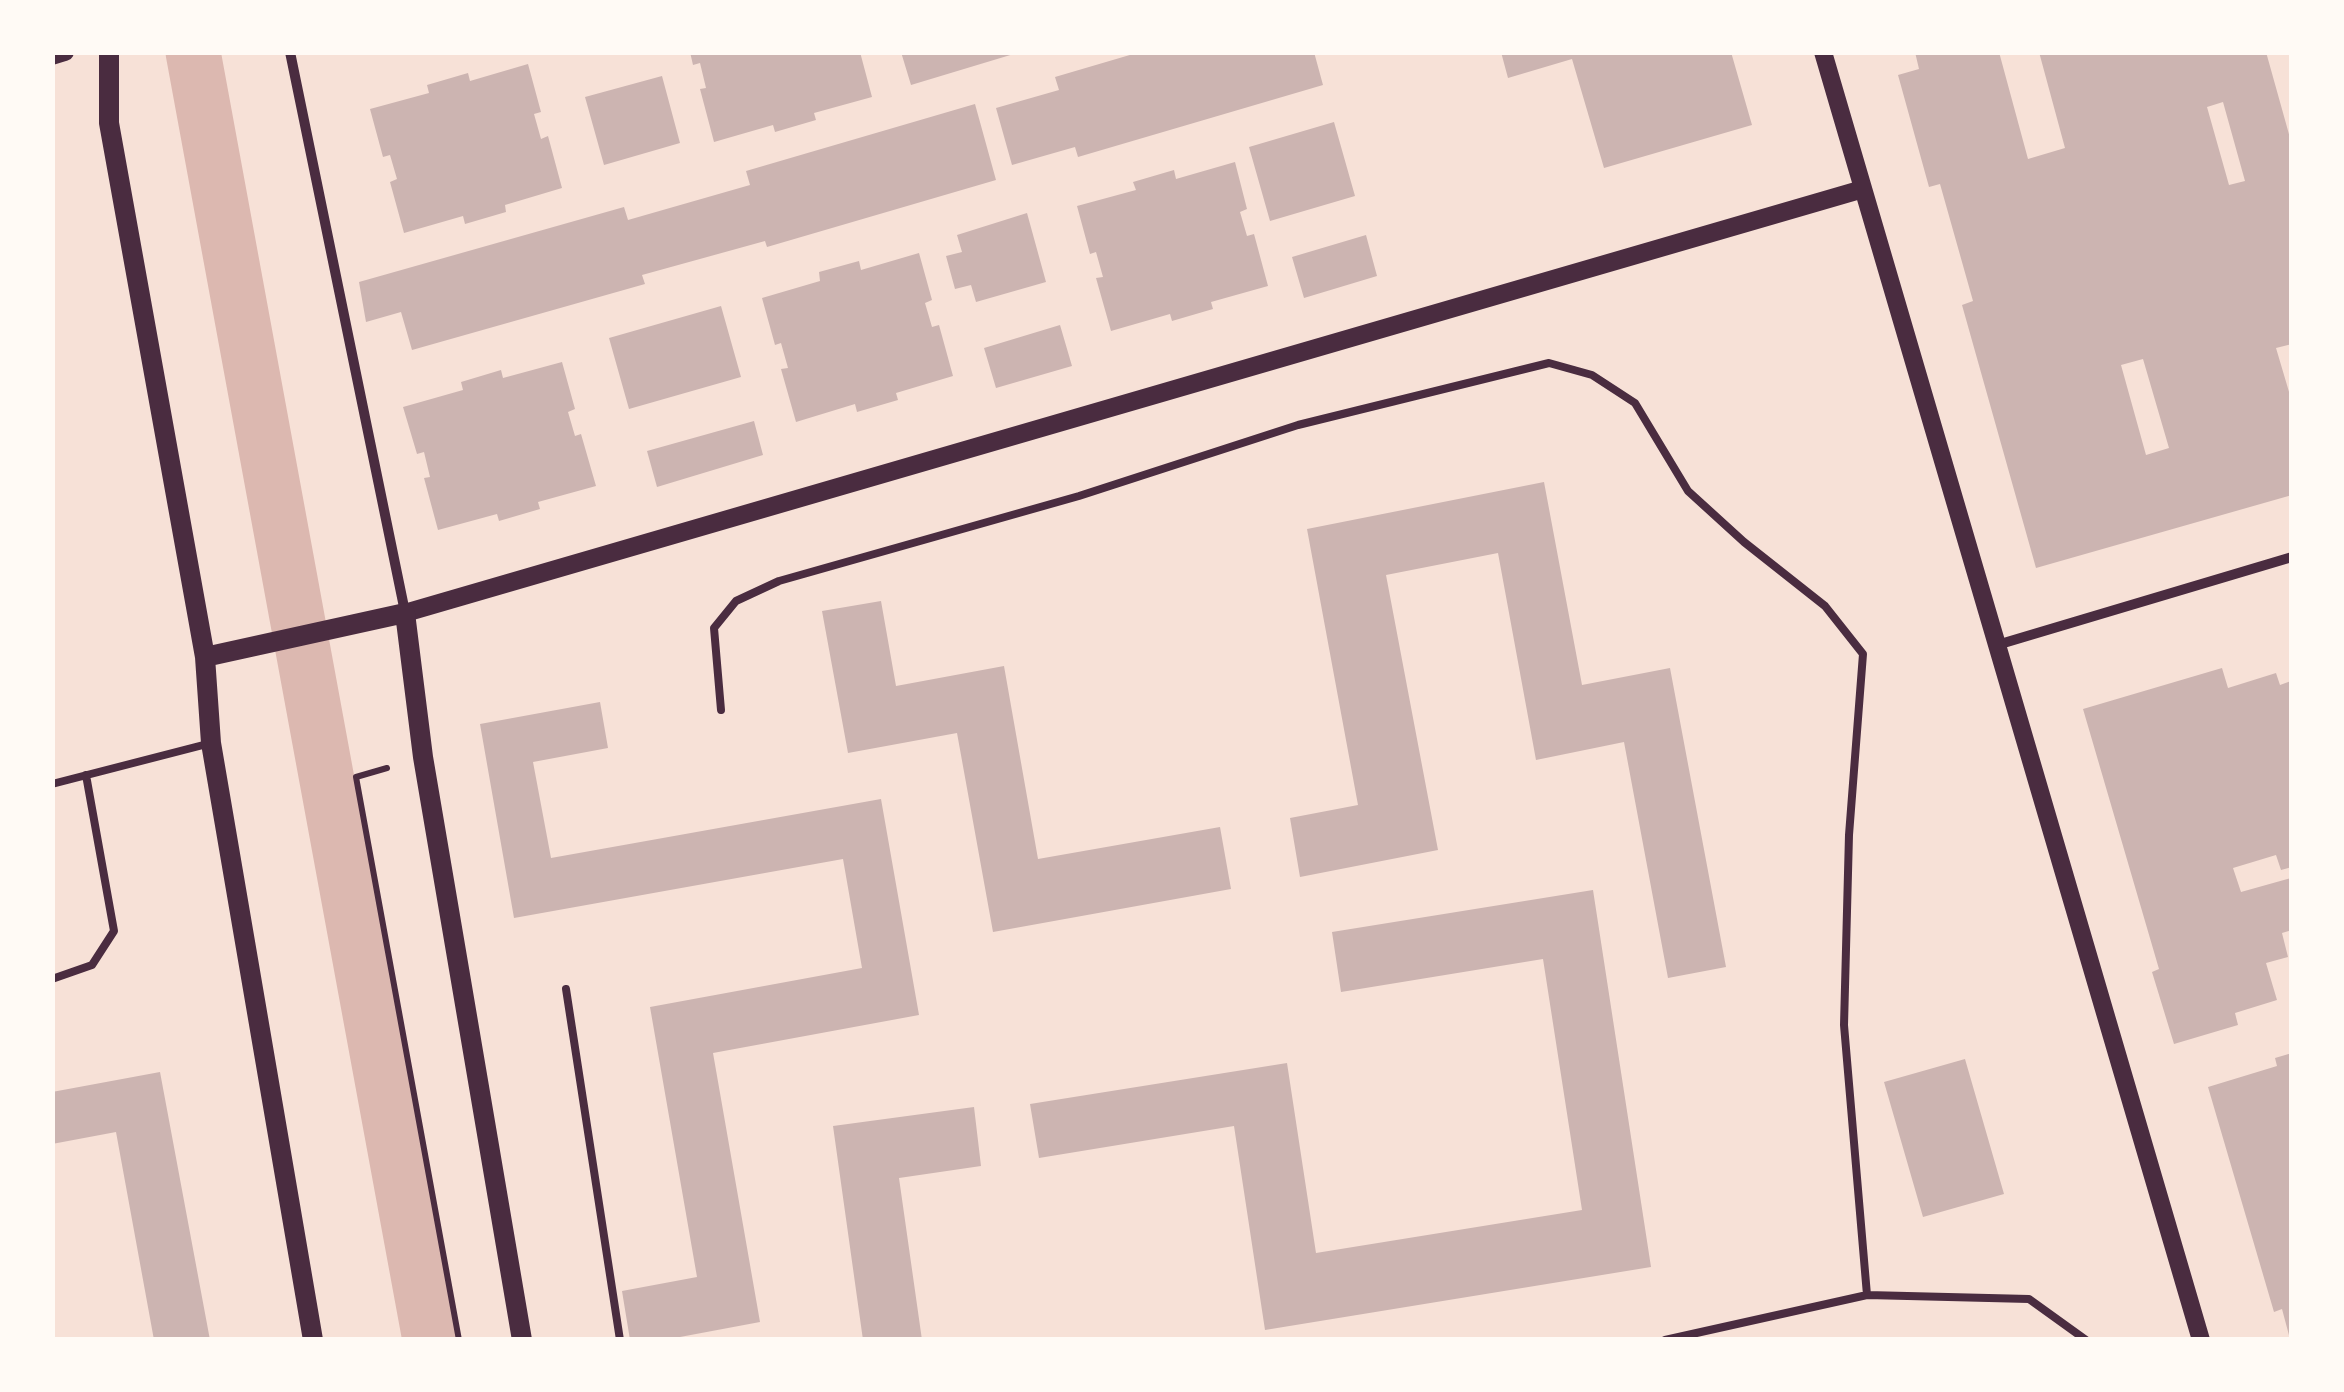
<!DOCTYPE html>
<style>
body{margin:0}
#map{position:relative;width:2344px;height:1392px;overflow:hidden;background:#f7e1d7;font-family:Bitter,serif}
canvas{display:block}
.frame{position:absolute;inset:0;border:55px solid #fffaf5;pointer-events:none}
</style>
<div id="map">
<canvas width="2344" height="1392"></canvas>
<div class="frame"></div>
</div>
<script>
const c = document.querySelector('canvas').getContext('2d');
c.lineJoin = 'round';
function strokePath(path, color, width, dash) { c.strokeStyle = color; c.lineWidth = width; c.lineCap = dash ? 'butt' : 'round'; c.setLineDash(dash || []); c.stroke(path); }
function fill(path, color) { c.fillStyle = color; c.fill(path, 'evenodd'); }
const canal = new Path2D(`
 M 193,52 L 430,1340`);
const building = new Path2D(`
 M 690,52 L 860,52 L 872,97 L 814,113 L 816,120 L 775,132 L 773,125 L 714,142 L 700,89 L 706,88 L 700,63 L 693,65 Z
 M 901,52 L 1017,52 L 1017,53 L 911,85 Z
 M 1140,52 L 1314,52 L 1323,85 L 1078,157 L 1075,147 L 1012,165 L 996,108 L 1059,90 L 1055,77 Z
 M 1501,52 L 1731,52 L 1752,125 L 1604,168 L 1572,59 L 1508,78 Z
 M 1915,52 L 1999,52 L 2028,159 L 2065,148 L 2039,52 L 2266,52 L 2292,145 L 2292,344 L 2276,348 L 2292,402 L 2292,495 L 2036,568 L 1962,305 L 1973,301 L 1940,184 L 1929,187 L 1898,75 L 1919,69 ZM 2223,102 L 2245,181 L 2229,185 L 2207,107 ZM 2143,359 L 2169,448 L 2146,455 L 2121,365 Z
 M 528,64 L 541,112 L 534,114 L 541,139 L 548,136 L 562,188 L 505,205 L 506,212 L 465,224 L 463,216 L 404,233 L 390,182 L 397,179 L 390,155 L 383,157 L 370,109 L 429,93 L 427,85 L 468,73 L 470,81 Z
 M 662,76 L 680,143 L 604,165 L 585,97 Z
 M 975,104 L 996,180 L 767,247 L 765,241 L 642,275 L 645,284 L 412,350 L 401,312 L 366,322 L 359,282 L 624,207 L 628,220 L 750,185 L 746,171 Z
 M 1334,122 L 1355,196 L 1270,221 L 1249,147 Z
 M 1235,162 L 1247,209 L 1240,212 L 1247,236 L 1254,234 L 1268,286 L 1211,302 L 1213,309 L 1172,321 L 1170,314 L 1111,331 L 1096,278 L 1103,277 L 1096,252 L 1090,254 L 1077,206 L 1136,190 L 1133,182 L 1174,170 L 1176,179 Z
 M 1027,213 L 1046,282 L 976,302 L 971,285 L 955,289 L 946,256 L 962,252 L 957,235 Z
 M 1366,235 L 1377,276 L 1304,298 L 1292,257 Z
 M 919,253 L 932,300 L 925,303 L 932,327 L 939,325 L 953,376 L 896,393 L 898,400 L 857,412 L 855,404 L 796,422 L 781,369 L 788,368 L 781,343 L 775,345 L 762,298 L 820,281 L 819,272 L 859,261 L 861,270 Z
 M 721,306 L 741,377 L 629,409 L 609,338 Z
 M 1060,325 L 1072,366 L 996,388 L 984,348 Z
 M 562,362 L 575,409 L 568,412 L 575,436 L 581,434 L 596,486 L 538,502 L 540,509 L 499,521 L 497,514 L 438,530 L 424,478 L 430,477 L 424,452 L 417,454 L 403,407 L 463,390 L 461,382 L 501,370 L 503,378 Z
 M 754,421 L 763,455 L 657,487 L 647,451 Z
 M 1544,482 L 1582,685 L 1670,668 L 1726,967 L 1668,978 L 1624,742 L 1536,760 L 1498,553 L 1386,575 L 1438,850 L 1300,877 L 1290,818 L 1358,805 L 1307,529 Z
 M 881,601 L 896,686 L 1004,666 L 1038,859 L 1220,827 L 1231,889 L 993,932 L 957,733 L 848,753 L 822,611 Z
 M 2222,668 L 2228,688 L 2276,673 L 2280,685 L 2291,681 L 2292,684 L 2292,867 L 2281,870 L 2276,855 L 2233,868 L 2241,892 L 2291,878 L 2292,930 L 2282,933 L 2288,957 L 2266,963 L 2277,1000 L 2235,1013 L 2238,1025 L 2174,1044 L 2152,972 L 2159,969 L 2083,709 Z
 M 600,702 L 608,748 L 533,762 L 551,858 L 881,799 L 919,1015 L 713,1053 L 760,1322 L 664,1340 L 630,1340 L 622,1291 L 697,1277 L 650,1007 L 862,968 L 843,859 L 514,918 L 480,724 Z
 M 1593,890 L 1651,1267 L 1265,1330 L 1234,1126 L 1039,1158 L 1030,1104 L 1287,1063 L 1316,1253 L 1582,1210 L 1543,959 L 1341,992 L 1332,932 Z
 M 2292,1053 L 2292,1339 L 2290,1339 L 2282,1309 L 2274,1312 L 2208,1087 L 2277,1066 L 2275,1058 Z
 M 1965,1059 L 2004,1194 L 1923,1217 L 1884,1082 Z
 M 160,1072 L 210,1340 L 154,1340 L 116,1132 L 52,1144 L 52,1092 Z
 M 974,1107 L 981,1166 L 899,1178 L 922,1340 L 863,1340 L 833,1126 Z`);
const path = new Path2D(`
 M 387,768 L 356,777 L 459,1340`);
const service = new Path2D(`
 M 721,710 L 714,628 L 736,601 L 779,581 L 1079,496 L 1298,425 L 1549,363 L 1592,375 L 1635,403 L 1688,491 L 1744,542 L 1825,606 L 1863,654 L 1849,835 L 1844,1025 L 1867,1295
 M 52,784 L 211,743
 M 52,979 L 92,965 L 114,931 L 86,775
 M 566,989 L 620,1340
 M 1665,1340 L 1867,1295 L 2029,1299 L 2086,1340`);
const minor = new Path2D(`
 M 290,52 L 405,612
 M 1997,645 L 2292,557`);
const tertiary = new Path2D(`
 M 1823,52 L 2201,1340
 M 52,56 L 65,52
 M 405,613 L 1863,189`);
const secondary = new Path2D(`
 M 109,52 L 109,123 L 205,657 L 211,743 L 313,1340
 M 205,657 L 405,613 L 423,757 L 522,1340`);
strokePath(canal, '#dcb8b0', 55);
fill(building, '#ccb4b1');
strokePath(path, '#4a2c40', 6);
strokePath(service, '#4a2c40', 8);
strokePath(minor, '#4a2c40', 10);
strokePath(tertiary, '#4a2c40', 18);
strokePath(secondary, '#4a2c40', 20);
</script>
